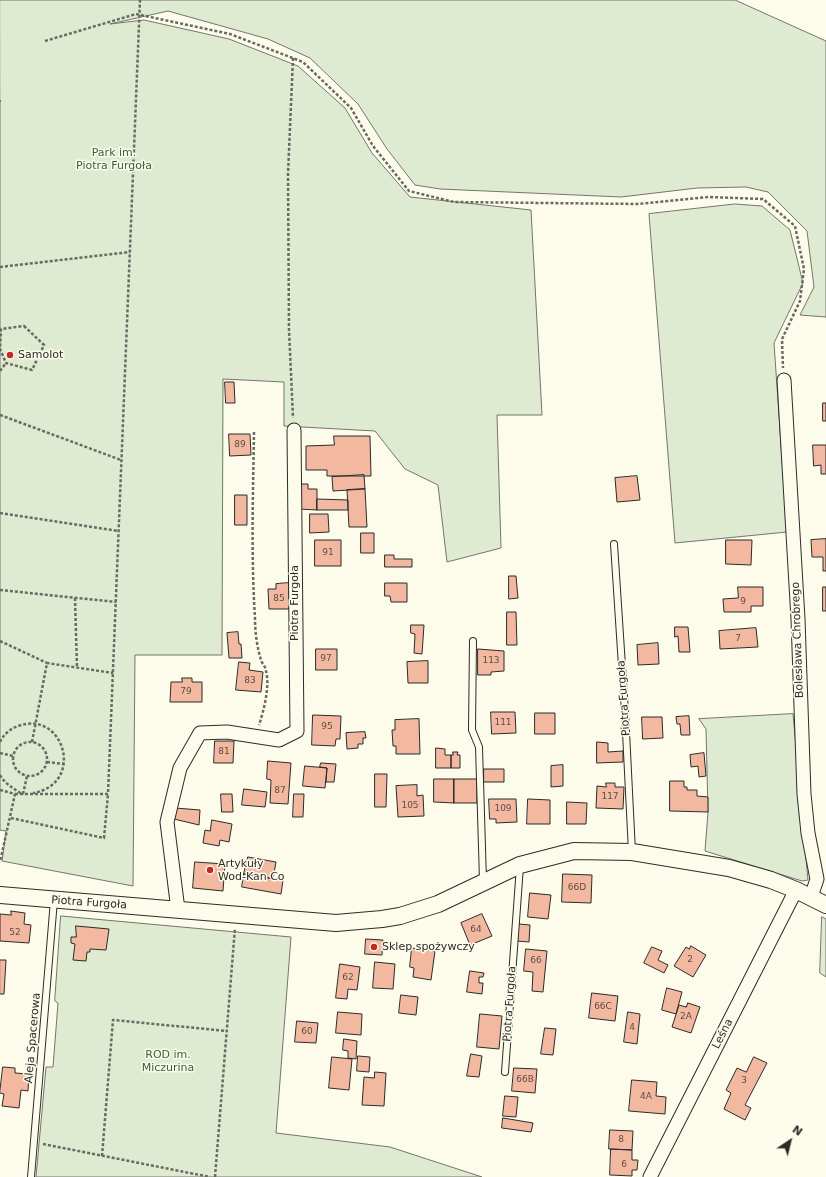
<!DOCTYPE html>
<meta charset="utf-8">
<style>
body{margin:0}
#map{position:relative;width:826px;height:1177px;overflow:hidden;background:#fdfbea;font-family:"DejaVu Sans",sans-serif}
canvas{display:block}
.north{position:absolute;left:770px;top:1121px;width:40px;height:40px;-webkit-text-stroke:3px #fdfbea;paint-order:stroke;rotate:35deg;font-size:11px;font-weight:700;line-height:16px;text-align:center;color:#2b2b2b}
.north::after{content:'';display:block;margin:auto;width:14px;height:18px;background:#2b2b2b;clip-path:polygon(50% 0,100% 100%,50% 72%,0 100%)}
</style>
<div id="map">
<canvas width="826" height="1177"></canvas>
<div class="north">N</div>
</div>
<script>
const c = document.querySelector('canvas').getContext('2d');
c.lineJoin = 'round';
function fill(path, color) { c.fillStyle = color; c.fill(path, 'evenodd'); }
function strokePath(path, color, width, dash) { c.strokeStyle = color; c.lineWidth = width; c.lineCap = dash ? 'butt' : 'round'; c.setLineDash(dash || []); c.stroke(path); }
function write(font, color, halo, rows, align = 'center') {
  c.font = font + ' "DejaVu Sans",sans-serif'; c.lineWidth = 3; c.setLineDash([]); c.textBaseline = 'middle'; c.strokeStyle = halo; c.fillStyle = color; for (const [text, x, y, turn = 0] of rows) {
    c.save(); c.translate(x, y); c.rotate((+turn || 0) * Math.PI / 180); c.textAlign = isNaN(turn) ? turn : align; if (halo) c.strokeText(text, 0, 0); c.fillText(text, 0, 0); c.restore();
  }
}
const green = new Path2D(`
 M 0,0 L 735,0 L 826,41 L 826,317 L 800,315 L 814,287 L 807,231 L 768,192 L 746,187 L 697,188 L 621,197 L 440,189 L 415,185 L 387,149 L 358,104 L 310,58 L 268,39 L 168,11 L 110,24 L 144,20 L 229,39 L 298,66 L 345,108 L 372,153 L 410,197 L 531,210 L 542,415 L 497,415 L 501,548 L 447,562 L 438,485 L 405,469 L 375,431 L 284,426 L 284,382 L 223,379 L 222,655 L 135,655 L 133,886 L 2,861 L 6,831 L 0,830 L 0,102 L 1,101 L 0,100 Z
 M 735,204 L 762,206 L 790,230 L 803,283 L 774,343 L 787,532 L 675,543 L 649,214 Z
 M 793,714 L 808,880 L 802,881 L 705,851 L 708,812 L 706,729 L 699,719 Z
 M 61,916 L 291,937 L 276,1133 L 390,1147 L 482,1177 L 36,1177 L 46,1067 L 53,1067 L 58,1003 L 55,1001 Z
 M 822,917 L 826,919 L 826,977 L 820,973 Z`);
const building = new Path2D(`
 M 225,382 L 234,382 L 235,403 L 226,403 Z
 M 823,403 L 826,403 L 826,421 L 823,421 Z
 M 229,434 L 250,434 L 251,455 L 230,456 Z
 M 334,436 L 370,436 L 371,476 L 327,476 L 327,470 L 306,470 L 306,446 L 334,445 Z
 M 813,445 L 826,445 L 826,474 L 821,474 L 821,465 L 814,466 Z
 M 364,475 L 365,489 L 333,491 L 332,477 Z
 M 637,476 L 640,500 L 617,502 L 615,478 Z
 M 300,484 L 308,484 L 308,489 L 317,489 L 317,510 L 299,509 Z
 M 365,489 L 367,527 L 349,527 L 347,490 Z
 M 235,495 L 247,495 L 247,525 L 235,525 Z
 M 317,499 L 348,500 L 348,510 L 317,510 Z
 M 310,514 L 328,514 L 329,532 L 310,533 Z
 M 361,533 L 374,533 L 374,553 L 361,553 Z
 M 826,539 L 826,571 L 823,571 L 823,557 L 812,557 L 811,540 Z
 M 315,540 L 341,540 L 341,566 L 315,566 Z
 M 726,540 L 752,540 L 751,565 L 726,564 Z
 M 385,555 L 394,555 L 394,559 L 412,559 L 412,567 L 385,567 Z
 M 509,576 L 516,576 L 518,598 L 509,599 Z
 M 289,583 L 290,609 L 269,609 L 268,589 L 276,589 L 276,584 Z
 M 385,583 L 407,583 L 407,602 L 391,602 L 390,596 L 385,596 Z
 M 738,587 L 763,587 L 763,606 L 751,606 L 751,612 L 724,612 L 723,599 L 738,598 Z
 M 823,587 L 826,587 L 826,611 L 823,611 Z
 M 507,612 L 516,612 L 517,645 L 507,645 Z
 M 411,625 L 424,625 L 422,654 L 414,653 L 415,634 L 411,633 Z
 M 675,627 L 688,627 L 690,652 L 679,652 L 678,636 L 675,637 Z
 M 756,628 L 758,647 L 720,649 L 719,631 Z
 M 238,632 L 239,644 L 241,644 L 242,658 L 229,658 L 227,633 Z
 M 658,643 L 659,664 L 638,665 L 637,645 Z
 M 316,649 L 337,649 L 337,670 L 316,670 Z
 M 478,649 L 504,651 L 504,671 L 491,672 L 491,675 L 478,675 Z
 M 428,661 L 428,683 L 408,683 L 407,662 Z
 M 239,662 L 250,663 L 249,670 L 263,672 L 261,692 L 236,690 Z
 M 182,678 L 192,678 L 192,682 L 202,682 L 202,702 L 170,702 L 171,682 L 182,682 Z
 M 491,712 L 515,712 L 516,733 L 492,734 Z
 M 535,713 L 555,713 L 555,734 L 535,734 Z
 M 313,715 L 341,716 L 340,739 L 336,739 L 335,746 L 312,745 Z
 M 689,716 L 690,735 L 681,735 L 680,724 L 677,724 L 676,717 Z
 M 642,717 L 662,717 L 663,738 L 643,739 Z
 M 419,719 L 420,754 L 396,754 L 396,746 L 393,746 L 392,730 L 395,730 L 395,720 Z
 M 365,732 L 366,738 L 363,738 L 363,744 L 358,744 L 358,748 L 347,749 L 346,733 Z
 M 215,741 L 234,741 L 233,763 L 214,763 Z
 M 597,742 L 608,743 L 608,752 L 623,751 L 623,762 L 597,763 Z
 M 436,748 L 445,749 L 445,755 L 451,755 L 451,768 L 436,768 Z
 M 453,752 L 458,752 L 457,755 L 460,755 L 460,768 L 451,768 L 451,755 L 453,755 Z
 M 704,753 L 706,776 L 699,777 L 698,766 L 691,767 L 690,755 Z
 M 268,761 L 291,763 L 288,804 L 270,803 L 271,780 L 267,779 Z
 M 321,763 L 336,764 L 334,782 L 326,782 L 327,768 L 320,767 Z
 M 563,765 L 563,786 L 551,787 L 551,766 Z
 M 305,766 L 327,768 L 325,788 L 303,786 Z
 M 484,769 L 504,769 L 504,782 L 484,782 Z
 M 375,774 L 387,774 L 386,807 L 375,807 Z
 M 434,779 L 454,779 L 454,803 L 434,802 Z
 M 454,779 L 477,779 L 477,803 L 454,803 Z
 M 670,781 L 684,781 L 684,787 L 687,787 L 687,790 L 697,790 L 697,796 L 708,797 L 708,812 L 670,811 Z
 M 606,783 L 615,783 L 615,787 L 624,787 L 623,809 L 596,808 L 597,786 L 606,787 Z
 M 417,785 L 417,796 L 423,795 L 424,816 L 398,817 L 396,786 Z
 M 244,789 L 267,792 L 265,807 L 242,805 Z
 M 221,794 L 232,794 L 233,812 L 222,812 Z
 M 294,794 L 304,794 L 303,817 L 293,817 Z
 M 489,799 L 516,799 L 517,822 L 496,823 L 496,819 L 490,819 Z
 M 528,799 L 550,800 L 550,824 L 527,824 Z
 M 567,802 L 587,803 L 586,824 L 567,824 Z
 M 175,808 L 200,810 L 199,825 L 174,819 Z
 M 212,820 L 232,824 L 229,842 L 220,840 L 219,846 L 203,843 L 205,830 L 210,831 Z
 M 248,857 L 276,862 L 273,879 L 244,874 Z
 M 195,862 L 225,864 L 223,891 L 193,888 Z
 M 244,874 L 283,880 L 281,894 L 242,887 Z
 M 563,874 L 592,875 L 591,903 L 562,902 Z
 M 530,893 L 551,895 L 548,919 L 528,917 Z
 M 11,911 L 25,913 L 24,924 L 31,925 L 29,943 L 0,941 L 0,914 L 11,915 Z
 M 482,914 L 492,936 L 470,945 L 461,923 Z
 M 519,924 L 530,925 L 529,942 L 517,941 Z
 M 76,926 L 109,929 L 106,950 L 90,949 L 90,952 L 87,952 L 86,961 L 73,960 L 75,944 L 71,943 L 71,937 L 76,937 Z
 M 366,939 L 383,940 L 382,955 L 365,954 Z
 M 691,946 L 706,955 L 693,977 L 674,966 L 686,947 L 689,949 Z
 M 652,947 L 662,951 L 658,960 L 668,965 L 664,973 L 644,963 Z
 M 412,948 L 435,951 L 431,980 L 413,977 L 414,968 L 410,967 Z
 M 526,949 L 547,951 L 543,992 L 532,991 L 533,972 L 524,971 Z
 M 0,960 L 6,960 L 4,994 L 0,994 Z
 M 375,962 L 395,964 L 393,989 L 373,988 Z
 M 340,964 L 360,967 L 357,990 L 348,989 L 347,999 L 336,998 Z
 M 470,971 L 484,973 L 483,977 L 479,977 L 479,983 L 483,983 L 482,994 L 467,992 Z
 M 667,988 L 682,992 L 676,1014 L 662,1010 Z
 M 592,993 L 618,996 L 615,1021 L 589,1018 Z
 M 401,995 L 418,997 L 416,1015 L 399,1013 Z
 M 688,1003 L 700,1007 L 691,1033 L 672,1027 L 679,1005 L 686,1007 Z
 M 338,1012 L 362,1014 L 361,1035 L 336,1033 Z
 M 628,1012 L 640,1014 L 637,1044 L 624,1042 Z
 M 480,1014 L 502,1016 L 499,1049 L 477,1047 Z
 M 297,1021 L 318,1023 L 316,1043 L 295,1042 Z
 M 545,1028 L 556,1029 L 553,1055 L 541,1054 Z
 M 344,1039 L 357,1041 L 356,1059 L 348,1058 L 348,1051 L 343,1050 Z
 M 471,1054 L 482,1056 L 479,1077 L 467,1076 Z
 M 358,1056 L 370,1057 L 369,1072 L 357,1071 Z
 M 332,1057 L 352,1059 L 349,1090 L 329,1088 Z
 M 754,1057 L 767,1063 L 745,1105 L 751,1108 L 745,1120 L 724,1109 L 731,1093 L 726,1090 L 737,1068 L 746,1072 Z
 M 3,1067 L 15,1068 L 15,1073 L 29,1074 L 28,1091 L 21,1090 L 19,1108 L 2,1106 L 4,1094 L 0,1093 Z
 M 514,1068 L 537,1069 L 535,1093 L 512,1091 Z
 M 375,1072 L 386,1073 L 384,1106 L 362,1105 L 364,1077 L 374,1078 Z
 M 632,1080 L 657,1082 L 656,1096 L 666,1097 L 665,1114 L 629,1111 Z
 M 505,1096 L 518,1097 L 516,1117 L 503,1116 Z
 M 503,1118 L 533,1123 L 531,1132 L 502,1128 Z
 M 610,1130 L 633,1131 L 632,1150 L 609,1149 Z
 M 611,1149 L 632,1150 L 632,1160 L 638,1160 L 637,1170 L 632,1170 L 632,1176 L 610,1175 Z`);
const path = new Path2D(`
 M 45,41 L 136,14 L 230,34 L 303,62 L 351,108 L 373,146 L 409,191 L 454,202 L 637,204 L 709,197 L 763,199 L 795,226 L 804,269 L 800,301 L 782,339 L 783,368
 M 293,58 L 288,174 L 289,329 L 293,418
 M 0,267 L 130,252
 M 24,326 L 44,345 L 32,370 L 6,363 L 0,349 L 1,329 Z
 M 0,371 L 6,363
 M 0,415 L 121,460
 M 254,432 C 253,494 251,556 255,618 C 255,632 257,647 261,660 C 262,664 266,667 266,671 C 270,686 264,710 259,725
 M 0,513 L 119,531
 M 0,590 L 116,602
 M 75,598 L 77,668
 M 0,641 L 47,663
 M13 759a17 17 0 1 1 34 0a17 17 0 1 1-34 0Z
 M 0,742 C 4,734 10,729 18,726 C 64,709 86,784 33,793
 M 32,742 L 47,663 L 113,673
 M 0,753 L 13,756
 M 47,762 L 64,764
 M 0,775 C 5,784 13,788 22,794
 M 0,790 L 15,794 L 0,862
 M 15,794 L 108,794 L 140,0
 M 23,794 L 27,776
 M 11,818 L 104,838 L 108,794
 M 43,1144 L 210,1177
 M 102,1156 L 113,1020 L 227,1031
 M 215,1177 L 235,928`);
const service = new Path2D(`
 M 614,544 L 625,712 L 632,852
 M 473,641 L 472,730 L 479,747 L 483,881
 M 505,1072 L 520,866
 M 31,1177 L 54,900`);
const minor = new Path2D(`
 M 784,380 L 798,619 L 804,794 L 808,833 L 817,879 L 811,897
 M 178,910 L 167,822 L 180,768 L 200,733 L 227,732 L 279,740 L 297,731 L 294,430
 M 650,1177 L 796,890`);
const tertiary = new Path2D(`
 M 0,895 L 336,923 L 382,919 L 400,916 L 438,904 L 520,865 L 574,851 L 632,852 L 729,868 L 771,880 L 796,890 L 826,905`);
const markers = [
 [10,355,4,"#c62828"],
 [210,870,4,"#c62828"],
 [374,947,4,"#c62828"]
];
const numberNames = [
 ["89",240,445],
 ["91",328,553],
 ["85",279,599],
 ["9",743,602],
 ["7",738,639],
 ["97",326,659],
 ["113",491,661],
 ["83",250,681],
 ["79",186,692],
 ["111",503,723],
 ["95",327,727],
 ["81",224,752],
 ["87",280,791],
 ["117",610,797],
 ["105",410,806],
 ["109",503,809],
 ["66D",577,888],
 ["64",476,930],
 ["52",15,933],
 ["2",690,960],
 ["66",536,961],
 ["62",348,978],
 ["66C",603,1007],
 ["2A",686,1017],
 ["4",632,1028],
 ["60",307,1032],
 ["66B",525,1080],
 ["3",744,1081],
 ["4A",646,1097],
 ["8",621,1140],
 ["6",624,1165]
];
const parkNames = [
 ["Park im.",114,153],
 ["Piotra Furgoła",114,166],
 ["ROD im.",168,1055],
 ["Miczurina",168,1068]
];
const poiNames = [
 ["Samolot",18,355],
 ["Artykuły",218,864],
 ["Wod-Kan Co",218,877],
 ["Sklep spożywczy",382,947]
];
const streetNames = [
 ["Piotra Furgoła",295,603,-90],
 ["Bolesława Chrobrego",798,640,-92],
 ["Piotra Furgoła",624,698,-94],
 ["Piotra Furgoła",89,903,4],
 ["Piotra Furgoła",510,1004,-86],
 ["Leśna",723,1034,-63],
 ["Aleja Spacerowa",33,1038,-85]
];
fill(green, '#deebd1');
strokePath(green, '#74746e', 1);
fill(building, '#f2b8a0');
strokePath(building, '#2b2b2b', 1);
strokePath(service, '#2b2b2b', 8);
strokePath(minor, '#2b2b2b', 15);
strokePath(tertiary, '#2b2b2b', 18);
strokePath(path, '#6a6964', 2.5, [3, 2]);
strokePath(service, '#fdfbea', 6);
strokePath(minor, '#fdfbea', 13);
strokePath(tertiary, '#fdfbea', 16);
for (const [x, y, r, color] of markers) { const dot = new Path2D(); dot.arc(x, y, r, 0, 2 * Math.PI); c.fillStyle = color; c.fill(dot); strokePath(dot, '#fdfbea', 1.5); }
write('9px', '#5d4e48', null, numberNames);
write('11px', '#34623c', '#fdfbea', parkNames);
write('11px', '#2b2b2b', '#fdfbea', poiNames, 'left');
write('11px', '#2b2b2b', '#fdfbea', streetNames);
</script>
